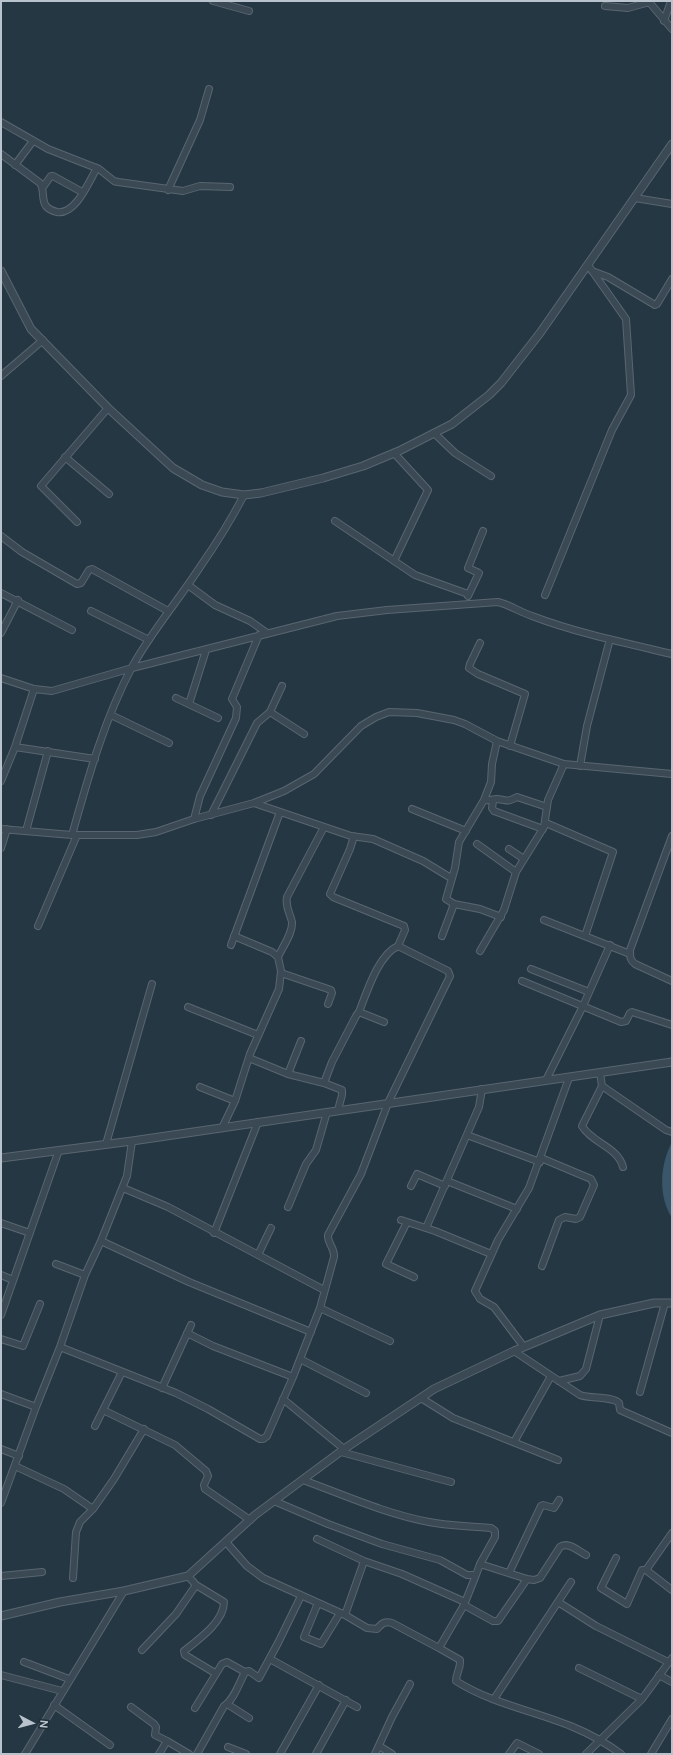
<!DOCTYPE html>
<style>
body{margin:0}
#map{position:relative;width:673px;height:1755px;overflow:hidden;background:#263744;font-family:"DM Sans",sans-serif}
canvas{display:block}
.frame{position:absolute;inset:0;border:2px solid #b8c3cd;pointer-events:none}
.north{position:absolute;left:12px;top:1703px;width:40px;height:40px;-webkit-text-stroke:3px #1f2e39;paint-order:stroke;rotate:96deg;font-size:11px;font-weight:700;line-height:16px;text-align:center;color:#b8c3cd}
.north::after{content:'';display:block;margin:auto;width:14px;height:18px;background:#b8c3cd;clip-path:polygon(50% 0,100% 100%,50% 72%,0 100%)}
</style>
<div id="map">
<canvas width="673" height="1755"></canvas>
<div class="frame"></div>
<div class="north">N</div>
</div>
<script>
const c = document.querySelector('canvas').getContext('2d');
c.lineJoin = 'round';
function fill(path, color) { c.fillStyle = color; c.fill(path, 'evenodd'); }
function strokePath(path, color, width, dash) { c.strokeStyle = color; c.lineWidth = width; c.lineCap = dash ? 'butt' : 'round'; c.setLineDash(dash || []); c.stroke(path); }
const water = new Path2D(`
 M 671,1144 L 672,1144 L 672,1218 C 658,1196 660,1166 671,1144 Z`);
const minor = new Path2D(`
 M 213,1 L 249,11
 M 605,6 L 628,8 L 646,3 L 650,3 L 672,29
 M 664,21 L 671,1
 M 1,122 L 48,149 L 99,169 L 114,181 L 118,182 L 183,191 L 200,186 L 230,187
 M 1,154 L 40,183 C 45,190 41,200 46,206 C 49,210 53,211 57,212 C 76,215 89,181 97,168
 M 15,165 L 33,141
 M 43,187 L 51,176 L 53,176 L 82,192
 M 168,190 L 200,120 L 209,89
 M 635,198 L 672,204
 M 592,271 L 608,277 L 655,305 L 657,304 L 672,279
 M 1,376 L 43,340
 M 434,433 L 455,453 L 491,476
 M 65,457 L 109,494
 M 335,521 L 415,575 L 468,594
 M 77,522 L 41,486 L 108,408
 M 1,536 L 22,552 L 77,584 L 81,583 L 89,570 L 92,569 L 168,611
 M 394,561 L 428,490 L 394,453
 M 188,585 L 215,605 L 250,621 L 267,633
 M 1,593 L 72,630
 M 545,595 L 612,430 L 631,395 L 626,319 L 588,265
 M 468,596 L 479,573 L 468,568 L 483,531
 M 91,611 L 149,640
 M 1,633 L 18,600
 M 480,643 L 470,664 L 469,668 L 478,674 L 525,694 L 510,746
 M 1,678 L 34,689 L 52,691 L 132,668 L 337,616 L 387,610 L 498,602 C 510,605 520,612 532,616 C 577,633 625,643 672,654
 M 176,698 L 218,718
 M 189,704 L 206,650
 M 270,712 L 304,734
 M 111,715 L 169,743
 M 15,747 L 95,759
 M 580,766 L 587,726 L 610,639
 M 1,781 L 15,747 L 34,689
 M 484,800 C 489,801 492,799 497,799 C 509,800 505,803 517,797 L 547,807
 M 493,801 L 492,808 L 494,811 L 543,829
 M 254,803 L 351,836 L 373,839 L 423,861 L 451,878
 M 412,809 L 466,831
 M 211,815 L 257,723 L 270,712 L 282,686
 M 194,819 L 200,796 L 236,718 L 237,707 L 232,699 L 259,635
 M 546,823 L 613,852 L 585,936
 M 1,829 L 72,835 C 88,778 104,720 132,667 C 151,632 178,601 200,567 C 216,544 231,520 244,495
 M 26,831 L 48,751
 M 72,835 L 137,835 L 156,832 L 194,819 L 254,803 L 284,791 L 314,774 L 361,726 L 376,717 L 389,712 L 417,713 L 454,720 L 465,724 L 497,741 L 564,764 L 672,774
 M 672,836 L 630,950 C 630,957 630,960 635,964 L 672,981
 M 477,844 L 516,872
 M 1,848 L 7,829
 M 509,849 L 524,859
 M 454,904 L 480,909 L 501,917
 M 544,920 L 630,954
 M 38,926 L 77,835
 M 442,936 L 454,904 L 446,899 L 455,868 L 459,842 L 484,800 L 491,782 L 492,764 L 497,741
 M 231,945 L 280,812
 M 480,951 L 504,910 L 516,872 L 544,827 L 548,800 L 564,764
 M 278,957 C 283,946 293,933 292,922 C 290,913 285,907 287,897 L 324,827
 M 531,969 L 589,992
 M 281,973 L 331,990 L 332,993 L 328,1004
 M 522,981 L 621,1022 L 626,1021 L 630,1013 L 632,1012 L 672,1025
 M 188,1007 L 258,1035
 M 359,1012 C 367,992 378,955 398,946
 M 249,1058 L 288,1074 L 301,1041
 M 600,1073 L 602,1086 L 666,1130 L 672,1132
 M 288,1074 L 324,1083
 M 546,1080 L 583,1006 L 610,945
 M 602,1086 L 582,1126 C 592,1143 618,1147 623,1167
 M 200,1087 L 235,1101
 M 338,1110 L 342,1095 L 342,1090 L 324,1083 L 332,1062 L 356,1016 L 359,1012 L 384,1022
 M 222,1128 L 235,1101 L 250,1054 L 279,989 L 281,971 L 278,957 L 272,952 L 234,936
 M 467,1135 L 540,1162
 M 132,1141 L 127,1176 L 101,1241 L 189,1282 L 311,1332
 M 106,1144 L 152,984
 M 541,1158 L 591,1179 L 594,1185 L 580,1217 L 576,1219 L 565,1217 L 559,1220 L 542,1266
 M 447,1181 L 517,1209
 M 411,1186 L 417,1174 L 445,1186
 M 123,1188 L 168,1207 L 324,1290
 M 288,1207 L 306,1164 L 316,1150 L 327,1112
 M 401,1220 L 435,1231 L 491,1254
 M 407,1222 L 386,1264 L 414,1277
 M 1,1223 L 30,1233
 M 426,1228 L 479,1107 L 482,1089
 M 214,1233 L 258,1122
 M 258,1255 L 271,1228
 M 56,1264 L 85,1275
 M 1,1275 L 13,1280
 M 320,1308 L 390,1341
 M 1,1315 L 59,1150
 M 187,1333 L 213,1346 L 293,1377
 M 1,1339 L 23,1346 L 40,1304
 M 60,1347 L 176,1393 L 208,1409 L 260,1439 L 263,1439 L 267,1436 L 293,1377 L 320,1308 L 334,1257 C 335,1248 327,1243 328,1235 L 361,1174 L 388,1103 L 450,976 L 448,971 L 398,946 L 405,930 L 404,926 L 333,897 L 330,894 L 350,849 L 354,836
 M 524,1347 L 494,1307 L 480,1299 L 475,1291 L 498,1240 L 529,1188 L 569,1078
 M 514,1351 L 580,1395 C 590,1399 612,1396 619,1403 L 620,1410 L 672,1433
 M 300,1359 L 366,1393
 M 559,1381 L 580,1376 L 586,1369 L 600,1315
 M 162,1388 L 191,1325
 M 640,1392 L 665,1303
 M 1,1394 L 36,1407
 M 421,1398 L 453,1418 L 558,1460
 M 283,1399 L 344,1449
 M 103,1410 L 175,1445 L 206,1471 L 208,1476 L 204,1485 L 205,1489 L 250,1520
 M 95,1426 L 122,1372
 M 514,1442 L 551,1376
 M 1,1449 L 19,1456
 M 341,1452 L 451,1482
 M 15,1466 L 64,1489 L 93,1509 L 114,1479 L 144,1429
 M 303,1480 C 344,1495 386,1514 429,1522 C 449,1526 470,1526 491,1528 L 495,1531 L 495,1537 L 480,1564 L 527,1579 L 534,1580 L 540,1578 L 560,1547 C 568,1541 578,1551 586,1555
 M 274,1501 L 328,1524 L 382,1544 L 440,1560 L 467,1575 L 476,1575 L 480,1564
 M 1,1503 L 36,1407 L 60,1347 L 85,1275 L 101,1241
 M 672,1533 L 646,1570 L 672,1590
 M 317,1539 L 364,1561 L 402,1574 L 465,1602
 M 226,1542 L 247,1566 L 263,1578 L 345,1615 L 367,1628 L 377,1629 C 382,1623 385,1621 392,1623 L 439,1648
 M 616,1558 L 601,1588 L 627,1604 L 642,1570 L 646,1570
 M 509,1573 L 541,1506 L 543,1505 L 554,1508 L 559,1500
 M 476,1575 L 464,1605 L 439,1648 L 460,1660 C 461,1668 456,1673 456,1681 C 492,1704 535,1711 573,1727 C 590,1734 606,1743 621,1754
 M 1,1576 L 42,1572
 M 188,1576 L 196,1585 L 224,1602 C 224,1622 198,1640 184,1651 L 185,1655 L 215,1673
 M 73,1578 L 76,1532 L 80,1522 L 93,1509
 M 558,1602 L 596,1626 L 668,1662
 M 318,1603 L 304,1637 L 321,1644 L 340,1613
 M 464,1605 L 493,1621 L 498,1621 L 527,1579
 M 345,1615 L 364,1561
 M 142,1650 L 176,1614 L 196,1585
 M 270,1659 L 357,1707
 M 24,1662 L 69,1679
 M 579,1668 L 642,1699
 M 1,1675 L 62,1691
 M 659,1675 L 672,1682
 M 494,1699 L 571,1582
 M 227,1704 L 249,1718
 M 54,1705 L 110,1745
 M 131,1707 L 154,1724 L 156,1727 L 155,1735 L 167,1741
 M 195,1708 L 222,1664 L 227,1662 L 245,1672
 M 379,1746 L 392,1754
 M 228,1747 L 246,1754
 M 25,1754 L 124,1591
 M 159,1754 L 167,1741 L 189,1754
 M 197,1754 L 224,1706 C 234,1700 239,1683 245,1672 L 249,1671 L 259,1678 L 278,1643 L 301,1596
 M 280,1754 L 319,1685
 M 316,1754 L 346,1700
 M 375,1754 L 392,1717 L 410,1684
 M 509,1754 L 517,1743 L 539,1754
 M 586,1754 L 642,1699 L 672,1658
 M 651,1754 L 672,1719`);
const tertiary = new Path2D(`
 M 1,271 L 31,329 L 108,408 L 173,468 L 202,485 L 222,492 L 244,495 L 261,493 L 323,478 L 363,466 L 399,451 L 452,424 L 489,395 L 501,383 L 540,333 L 672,144
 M 1,1158 L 132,1141 L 672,1062
 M 1,1616 L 60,1602 L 124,1591 L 188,1576 L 255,1515 L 344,1449 L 434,1389 L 514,1351 L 600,1315 L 654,1303 L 672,1303`);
fill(water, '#39566b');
strokePath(minor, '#596671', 8);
strokePath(tertiary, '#596671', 9);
strokePath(minor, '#3a4953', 6);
strokePath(tertiary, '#3a4953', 7);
</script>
